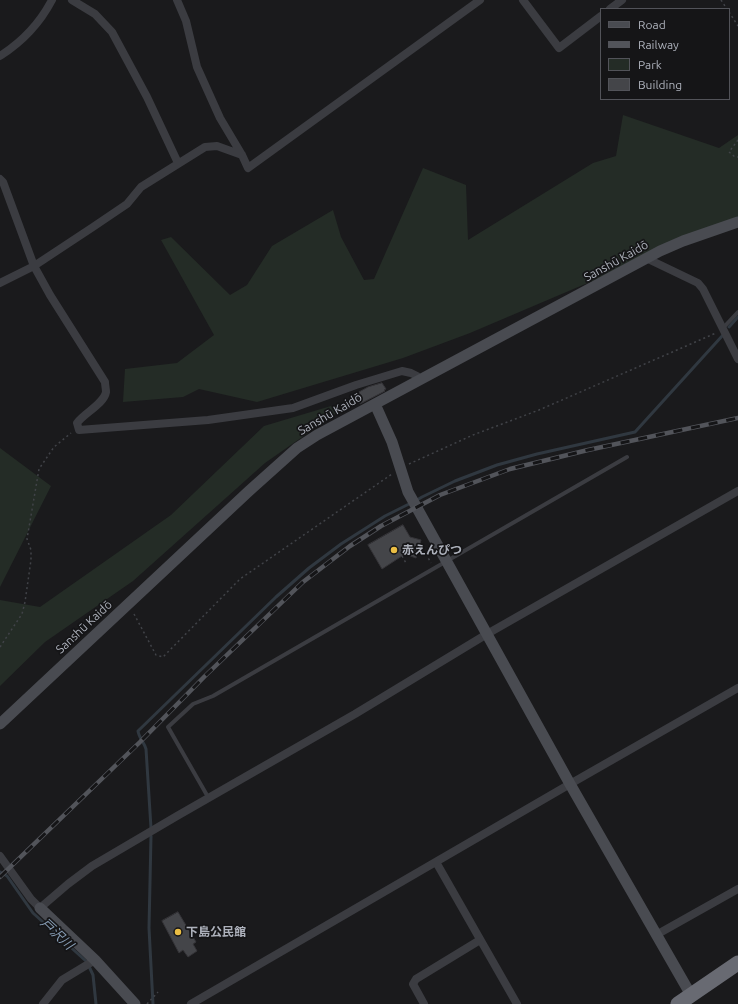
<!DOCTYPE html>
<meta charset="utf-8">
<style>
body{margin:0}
#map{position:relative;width:738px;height:1004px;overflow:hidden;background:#1a1a1c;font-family:Ubuntu,sans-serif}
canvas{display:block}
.legend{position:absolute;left:600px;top:8px;width:130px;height:92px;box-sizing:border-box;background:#151517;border:1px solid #525359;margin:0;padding:5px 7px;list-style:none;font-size:12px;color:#adb1bb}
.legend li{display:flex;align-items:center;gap:8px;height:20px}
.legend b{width:20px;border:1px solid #525359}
</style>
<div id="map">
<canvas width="738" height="1004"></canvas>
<ul class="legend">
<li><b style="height:5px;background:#494b51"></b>Road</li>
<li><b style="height:5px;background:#52545a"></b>Railway</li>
<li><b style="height:11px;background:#242c26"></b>Park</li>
<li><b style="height:11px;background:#444549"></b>Building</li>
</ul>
</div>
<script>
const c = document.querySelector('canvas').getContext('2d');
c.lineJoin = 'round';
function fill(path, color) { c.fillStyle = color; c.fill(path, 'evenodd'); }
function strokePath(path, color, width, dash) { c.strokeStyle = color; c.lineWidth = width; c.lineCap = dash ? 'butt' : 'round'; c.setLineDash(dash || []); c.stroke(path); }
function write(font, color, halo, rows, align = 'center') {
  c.font = font + ' Ubuntu,"Noto Sans JP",sans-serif'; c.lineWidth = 3.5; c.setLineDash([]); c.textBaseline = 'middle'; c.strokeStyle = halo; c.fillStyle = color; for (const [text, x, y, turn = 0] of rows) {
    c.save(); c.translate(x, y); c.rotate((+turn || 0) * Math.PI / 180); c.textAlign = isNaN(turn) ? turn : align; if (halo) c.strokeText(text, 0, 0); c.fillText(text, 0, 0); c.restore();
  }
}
const green = new Path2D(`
 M 623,115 L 719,148 L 738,135 L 738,219 L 470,333 L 403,358 L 257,402 L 199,389 L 183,397 L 123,402 L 125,369 L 177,363 L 214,335 L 161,240 L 171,237 L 230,295 L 247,285 L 272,246 L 333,210 L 341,237 L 364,280 L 374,279 L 423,168 L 466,185 L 468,240 L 593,163 L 616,156 Z
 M 331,406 L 338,412 L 265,463 L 133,581 L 45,642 L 0,686 L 0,600 L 40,607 L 171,515 L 264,426 Z
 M 0,448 L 51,486 L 0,587 Z`);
const stream = new Path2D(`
 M 729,327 L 738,317
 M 417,500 L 422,497 L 455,481 L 497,465 L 537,454 L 635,432 L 723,335
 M 151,828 L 146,749 C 144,742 139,738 138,731 L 276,597 L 309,568 L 341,544 L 385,516 L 409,504
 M 151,836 L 149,928 L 153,1004
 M 0,872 L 7,876 L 33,913 L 87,962 L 93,975 L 96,1004`);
const building = new Path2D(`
 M 382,383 L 386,389 L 384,390 L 385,391 L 360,404 L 357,398 L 361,396 L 359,392 L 368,387 Z
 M 403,525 L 410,537 L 421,540 L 416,558 L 405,554 L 382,569 L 368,545 Z
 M 178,912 L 196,942 L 193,944 L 197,951 L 188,957 L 183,950 L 179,953 L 162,921 Z`);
const path = new Path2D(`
 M 721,0 L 727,9
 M 729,12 L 738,26
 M 738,140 L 729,152 L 735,157 L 738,157
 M 409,464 L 473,435 L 539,410 L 716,333
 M 426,554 L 431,563
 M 402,556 L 406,563
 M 134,614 L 156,655 L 163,657 L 240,579 L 392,474
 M 0,647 L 22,614 L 25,602 L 31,560 L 31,550 L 27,539 L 39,469 L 54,447 L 71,433
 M 147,1004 L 158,992`);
const lane = new Path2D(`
 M 723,328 L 738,312
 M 208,797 L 168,727 L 193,704 L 213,696 L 627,457`);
const street = new Path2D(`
 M 72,0 L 95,14 L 112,32 L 147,97 L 178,163
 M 177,0 L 186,21 L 197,67 L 220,118 L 242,155 L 248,168 L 480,0
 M 523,0 L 559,48 L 601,16
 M 610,9 L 622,0
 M 0,56 C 22,42 40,23 52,0
 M 0,179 L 3,182 L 34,266 L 50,295 L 105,382 C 105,385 106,389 106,392 C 104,404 84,413 77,423 L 79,430 L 208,420 L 293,408 L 356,385 L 402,371 L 411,373 L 417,376 L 420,379
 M 648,259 L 698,283 L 703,289 L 738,359
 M 0,283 L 34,266 L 93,227 L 127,204 L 141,187 L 205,147 L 217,146 L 242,155
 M 0,856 L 31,899 L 40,908 L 68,884 L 92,866 L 177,816 L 355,714 L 487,634 L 738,491
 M 436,862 L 517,1004
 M 656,935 L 738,889
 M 43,1004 L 62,980 L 95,960
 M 191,1004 L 570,784 L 738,688
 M 424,1004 L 413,984 L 416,979 L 480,940`);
const secondary = new Path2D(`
 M 375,404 L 392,442 L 408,492 L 417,508 L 570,784 L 691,995
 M 0,724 L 249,491 L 297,448 L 317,435 L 660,251 L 683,241 L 738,222
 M 40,908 L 95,960 L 135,1004`);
const highway = new Path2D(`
 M 678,1004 L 738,963`);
const rail = new Path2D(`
 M 0,877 L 140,742 L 205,676 L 303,582 L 350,546 L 381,526 L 440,495 L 510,469 L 588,450 L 738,418`);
const markers = [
 [394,550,4,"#ebbe44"],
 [178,932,4,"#ebbe44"]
];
const streetNames = [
 ["Sanshū Kaidō",616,261,-29],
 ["Sanshū Kaidō",330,414,-30],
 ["Sanshū Kaidō",84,627,-43]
];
const poiNames = [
 ["赤えんぴつ",402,550],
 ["下島公民館",186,932]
];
const waterNames = [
 ["戸沢川",57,934,43]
];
fill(green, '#242c26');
strokePath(stream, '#303840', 3);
fill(building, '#444549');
strokePath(building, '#353438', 1);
strokePath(path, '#414348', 1.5, [2, 3]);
strokePath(lane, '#3b3c41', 4);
strokePath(street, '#3b3c41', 8);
strokePath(secondary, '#494b51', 11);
strokePath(highway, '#686a72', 15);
strokePath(rail, '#52545a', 4.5);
strokePath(rail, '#151517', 3, [9]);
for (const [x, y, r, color] of markers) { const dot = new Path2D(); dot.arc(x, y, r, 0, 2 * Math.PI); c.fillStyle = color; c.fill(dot); strokePath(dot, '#151517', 1.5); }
write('12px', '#adb1bb', '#151517', streetNames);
write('bold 12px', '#adb1bb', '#151517', poiNames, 'left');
write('italic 13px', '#869cb4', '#151517', waterNames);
</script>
